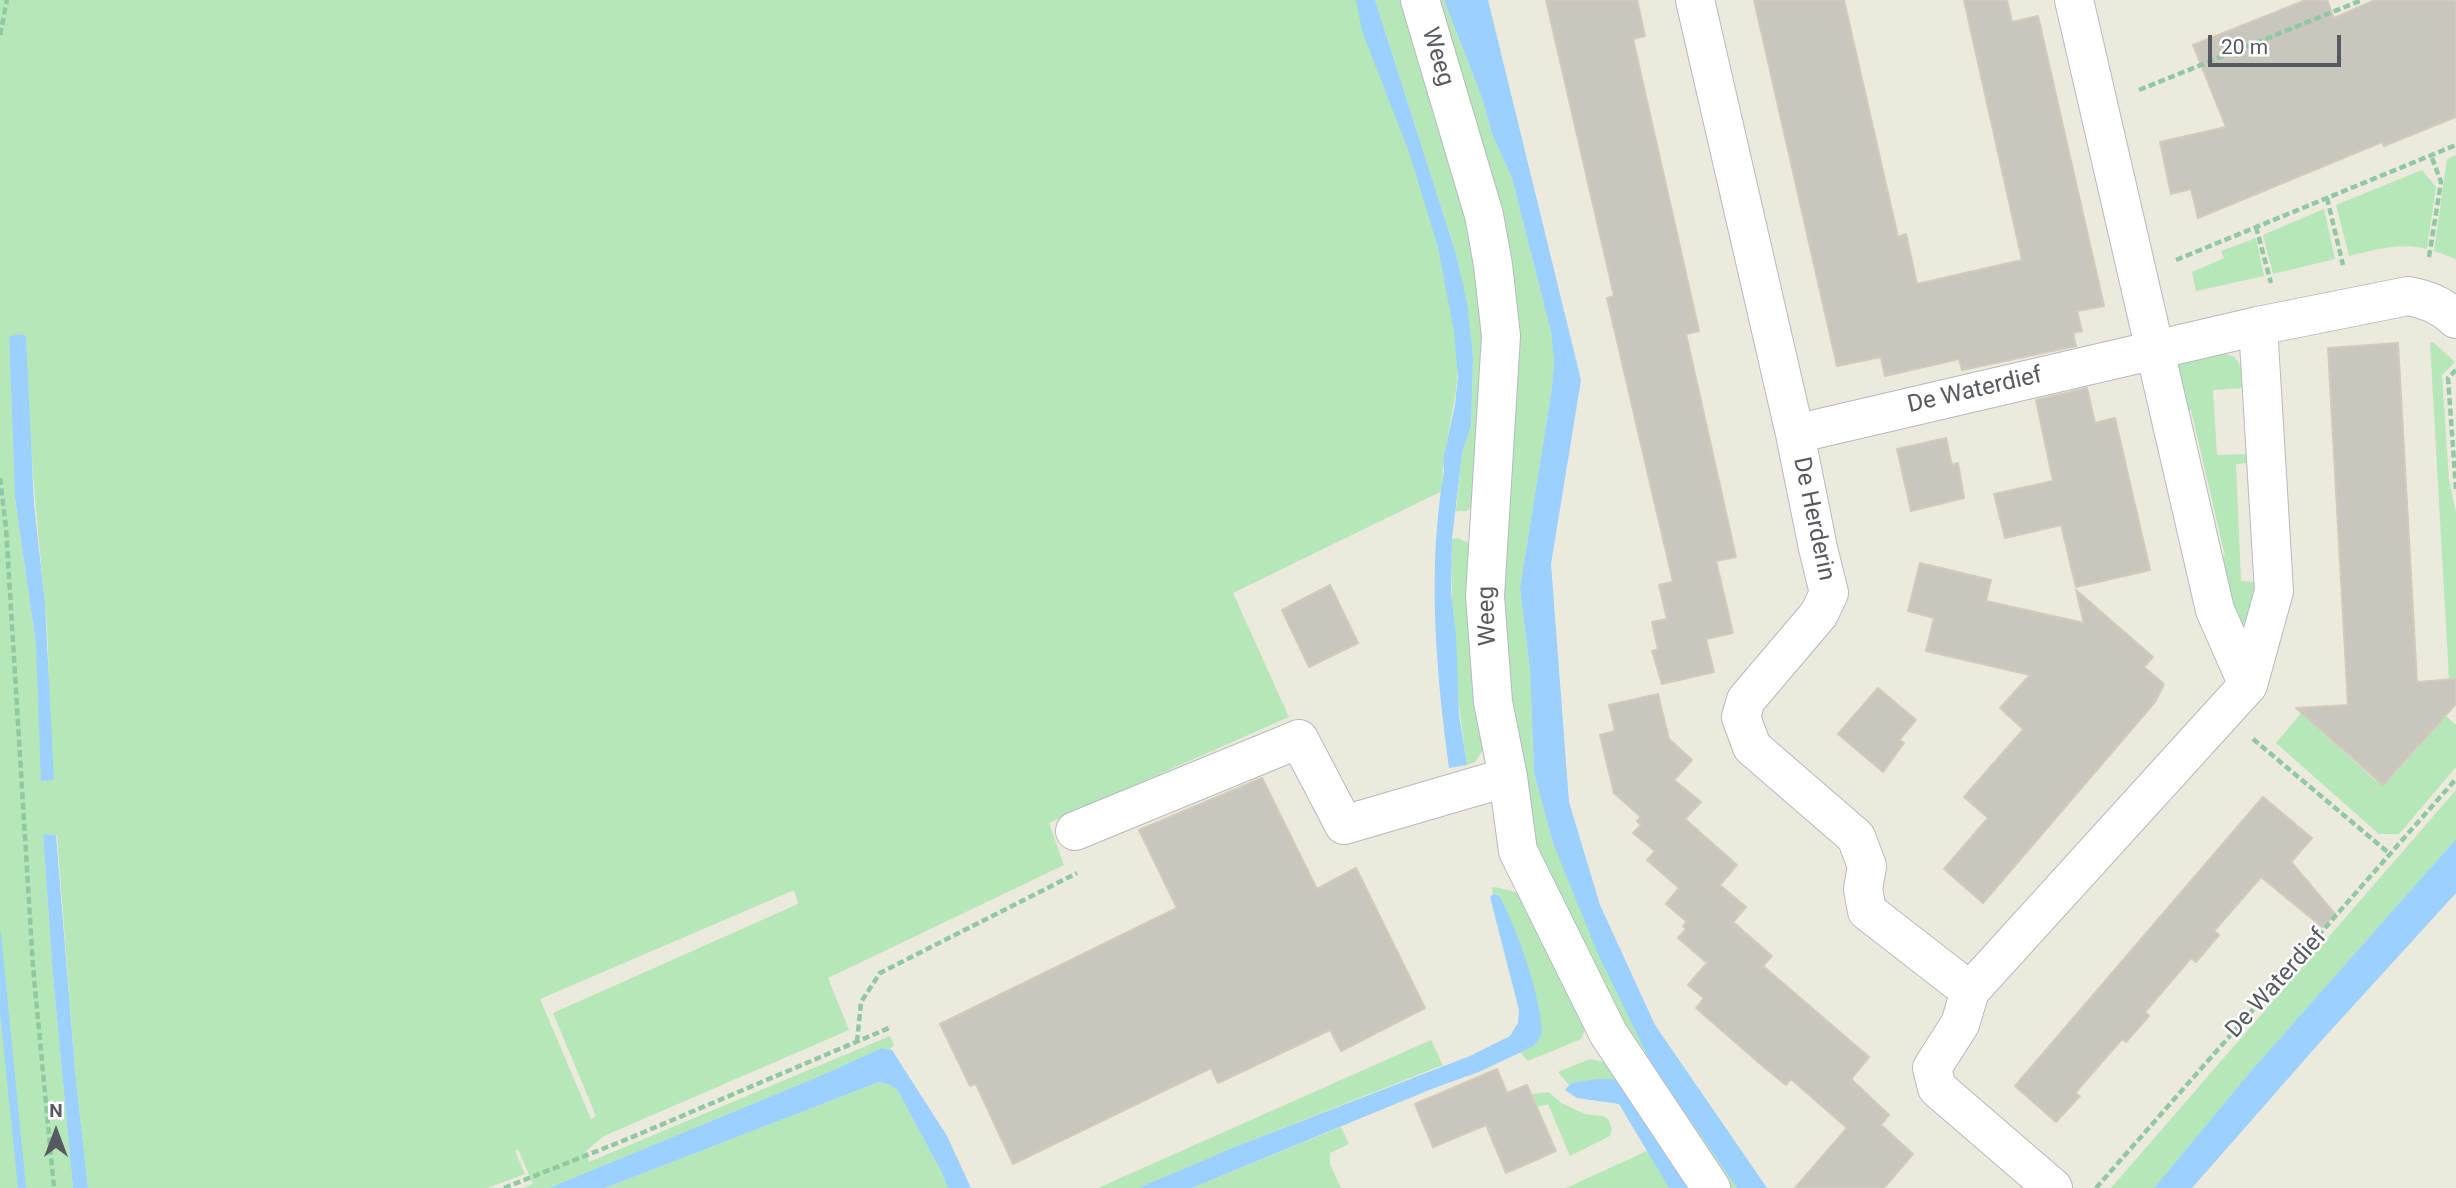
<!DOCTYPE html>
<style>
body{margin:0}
#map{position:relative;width:2456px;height:1188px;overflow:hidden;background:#ece9dd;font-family:Roboto,sans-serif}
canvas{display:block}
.north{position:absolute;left:21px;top:1097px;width:70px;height:70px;-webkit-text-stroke:5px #fff;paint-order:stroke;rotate:0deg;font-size:19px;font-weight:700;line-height:28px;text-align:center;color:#575b61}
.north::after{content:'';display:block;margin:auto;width:24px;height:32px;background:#575b61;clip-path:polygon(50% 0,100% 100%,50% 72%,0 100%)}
.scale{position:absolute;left:2208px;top:35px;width:133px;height:32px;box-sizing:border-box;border:4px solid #575b61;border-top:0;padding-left:9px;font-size:21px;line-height:24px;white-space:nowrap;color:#575b61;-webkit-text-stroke:5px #fff;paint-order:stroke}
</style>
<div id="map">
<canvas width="2456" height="1188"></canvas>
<div class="north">N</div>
<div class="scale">20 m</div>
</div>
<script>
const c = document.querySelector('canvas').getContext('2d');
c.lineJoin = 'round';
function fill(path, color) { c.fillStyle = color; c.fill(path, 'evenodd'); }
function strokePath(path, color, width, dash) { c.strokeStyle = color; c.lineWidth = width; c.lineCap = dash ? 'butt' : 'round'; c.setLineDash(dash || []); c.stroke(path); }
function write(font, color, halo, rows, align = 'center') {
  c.font = font + ' Roboto,sans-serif'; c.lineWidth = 5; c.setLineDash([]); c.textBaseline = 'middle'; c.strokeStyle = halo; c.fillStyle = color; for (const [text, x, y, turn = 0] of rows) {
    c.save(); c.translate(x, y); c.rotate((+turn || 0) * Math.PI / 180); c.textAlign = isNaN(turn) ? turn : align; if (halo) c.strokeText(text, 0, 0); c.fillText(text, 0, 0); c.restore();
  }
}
const green = new Path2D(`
 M 0,0 L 1368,0 L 1462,316 L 1456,391 L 1443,463 L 1442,491 L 1233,593 L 1289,717 L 1049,823 L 1064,865 L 828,978 L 849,1030 L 604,1136 L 586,1151 L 589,1162 L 890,1036 L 894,1045 L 890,1049 L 882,1048 L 813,1079 L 549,1188 L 524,1188 L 533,1184 L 518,1149 L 515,1151 L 525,1174 L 487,1188 L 88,1188 L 75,1071 L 57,835 L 43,834 L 53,976 L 73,1188 L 0,1188 ZM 26,336 C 28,426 36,515 45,604 C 51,662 48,722 47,781 L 36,644 L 15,498 L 9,338 ZM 794,890 L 798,904 L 553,1013 L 596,1116 L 591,1119 L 540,999 Z
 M 1375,0 L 1409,0 L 1486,297 L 1477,501 L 1467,511 L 1456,511 L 1462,454 L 1471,425 L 1473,357 L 1456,254 Z
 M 1430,0 L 1444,0 L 1482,98 L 1492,134 L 1512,178 L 1551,332 L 1554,361 L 1552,388 L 1520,588 L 1530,670 L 1534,773 L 1553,843 L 1652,1065 L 1737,1188 L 1726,1188 L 1617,1024 L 1530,834 L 1500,672 L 1508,429 Z
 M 2456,155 L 2456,259 L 2434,251 L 2447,159 Z
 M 2422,170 L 2436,187 L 2427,249 C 2401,242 2374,250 2349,256 L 2336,205 Z
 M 2324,209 L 2335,259 L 2273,274 L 2263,235 Z
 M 2256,238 L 2264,276 L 2196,291 L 2192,272 L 2224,258 L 2221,251 Z
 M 2430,342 L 2433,342 L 2455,362 L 2442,375 L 2449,480 L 2456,512 L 2456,678 L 2449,679 Z
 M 2224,354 C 2243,356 2242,373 2243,388 L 2213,390 L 2217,455 L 2247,454 L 2247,463 L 2236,464 L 2241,581 L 2254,582 L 2257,624 L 2244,636 L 2213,560 L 2225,556 L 2191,410 L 2179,411 L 2169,367 Z
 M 1458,538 L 1469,543 L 1474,549 L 1489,741 L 1475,762 L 1467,765 C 1455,690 1450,614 1452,539 Z
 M 2303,711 L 2305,717 L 2376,781 L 2381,782 L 2390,779 L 2446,716 L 2456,725 L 2456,767 L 2399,834 L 2379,834 L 2276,743 Z
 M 2456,790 L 2456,839 L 2251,1071 L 2154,1188 L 2111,1188 Z
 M 1495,887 L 1523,894 L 1587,1025 L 1581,1039 L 1528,1061 L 1519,1051 L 1534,1046 L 1537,999 L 1518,939 L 1499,895 L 1493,894 L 1492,888 Z
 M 1431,1040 L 1443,1065 L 1237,1146 L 1138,1188 L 1098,1188 Z
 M 1590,1059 L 1619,1065 L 1621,1083 L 1611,1079 L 1571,1083 L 1569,1085 L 1558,1072 Z
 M 879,1082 L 890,1085 L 898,1091 L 942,1173 L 948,1188 L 605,1188 Z
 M 1549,1092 L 1561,1103 L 1585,1114 L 1603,1116 L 1608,1119 L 1612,1129 L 1610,1136 L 1570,1156 L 1548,1104 L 1538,1107 L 1532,1094 Z
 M 1341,1127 L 1349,1144 L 1330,1153 L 1330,1164 L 1341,1188 L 1192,1188 Z
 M 1647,1151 L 1669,1188 L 1566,1188 Z`);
const water = new Path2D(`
 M 1356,0 L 1375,0 L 1456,254 L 1467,303 L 1473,357 L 1471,425 L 1462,454 L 1452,539 L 1451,592 L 1456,636 L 1459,715 L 1467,765 L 1449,768 C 1436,671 1427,569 1444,471 L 1443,460 L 1455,405 L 1458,376 L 1454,332 L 1438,247 L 1409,152 L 1362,31 Z
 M 1444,0 L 1488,0 L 1581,380 L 1551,564 L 1569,802 L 1600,905 L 1655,1025 L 1767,1188 L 1737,1188 L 1652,1065 L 1598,954 L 1553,843 L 1534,773 L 1530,670 L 1520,588 L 1552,388 L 1554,361 L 1551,332 L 1512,178 L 1492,134 L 1482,98 Z
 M 19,334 L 26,336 L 34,504 L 45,604 L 54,780 L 41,781 L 36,644 L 15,498 L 9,337 Z
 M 43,834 L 56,835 L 75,1071 L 88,1188 L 73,1188 L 53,976 Z
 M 2456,839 L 2456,893 L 2322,1040 L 2192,1188 L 2154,1188 L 2251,1071 Z
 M 1493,894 L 1499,895 C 1518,932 1540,992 1542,1034 L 1534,1046 L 1481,1071 L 1429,1090 L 1192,1188 L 1138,1188 L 1237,1146 L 1470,1056 L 1510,1036 L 1518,1023 L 1519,1010 L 1490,897 Z
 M 0,932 L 1,934 L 26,1188 L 18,1188 L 0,1012 Z
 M 882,1048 L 892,1050 L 947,1136 L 971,1188 L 948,1188 L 942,1173 L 898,1091 L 890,1085 L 879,1082 L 605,1188 L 549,1188 L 813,1079 Z
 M 1597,1079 L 1612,1079 L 1621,1083 L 1691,1188 L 1669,1188 L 1619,1104 L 1577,1098 L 1565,1090 L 1571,1083 Z`);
const building = new Path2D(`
 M 1546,0 L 1637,0 L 1645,36 L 1633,39 L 1699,331 L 1686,334 L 1736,557 L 1716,561 L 1733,633 L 1706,639 L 1714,672 L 1662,684 L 1652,651 L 1658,649 L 1652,622 L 1667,619 L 1659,585 L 1673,582 L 1607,298 L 1614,296 Z
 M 1754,0 L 1844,0 L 1898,237 L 1906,234 L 1917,284 L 2022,260 L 1964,0 L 2007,0 L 2012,22 L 2038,16 L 2104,306 L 2077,311 L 2082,331 L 2073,333 L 2076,346 L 1962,370 L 1959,359 L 1885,376 L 1881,357 L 1837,366 Z
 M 2306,0 L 2327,0 L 2334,18 L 2375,0 L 2456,0 L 2456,117 L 2384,146 L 2382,142 L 2198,218 L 2191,189 L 2171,194 L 2160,142 L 2226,127 L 2193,45 Z
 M 2398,343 L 2417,682 L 2456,679 L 2456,704 L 2383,785 L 2296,708 L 2348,705 L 2328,348 Z
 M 2087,388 L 2095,423 L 2115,418 L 2150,570 L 2076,587 L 2061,525 L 2005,538 L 1994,494 L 2053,481 L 2036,400 Z
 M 1946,438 L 1952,465 L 1958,463 L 1964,498 L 1911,511 L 1897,449 Z
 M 1920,563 L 1991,580 L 1986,601 L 2084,623 L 2076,590 L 2153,657 L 2144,667 L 2164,684 L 2155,702 L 1983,903 L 1944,869 L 1988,818 L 1964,797 L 2022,731 L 2023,729 L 2000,708 L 2030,675 L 1926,651 L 1934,618 L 1908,611 Z
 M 1330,585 L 1358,643 L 1309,667 L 1282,610 Z
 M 1878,688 L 1916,720 L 1899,740 L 1904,743 L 1883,772 L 1838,734 Z
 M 1658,694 L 1669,739 L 1692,760 L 1674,780 L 1701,802 L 1685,819 L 1737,865 L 1720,885 L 1746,907 L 1733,922 L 1772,956 L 1763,966 L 1869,1057 L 1851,1079 L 1889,1115 L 1881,1125 L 1913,1154 L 1884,1188 L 1795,1188 L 1847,1128 L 1791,1079 L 1786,1085 L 1765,1068 L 1696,1008 L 1704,998 L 1688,985 L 1707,963 L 1678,938 L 1686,929 L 1683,926 L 1687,922 L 1666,904 L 1679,888 L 1647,860 L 1655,851 L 1633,833 L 1641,825 L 1637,821 L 1641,817 L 1614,793 L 1600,735 L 1615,731 L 1609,705 Z
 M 1262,778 L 1317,889 L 1356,868 L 1425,1008 L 1341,1051 L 1330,1030 L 1218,1083 L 1211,1068 L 1013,1164 L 976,1084 L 970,1086 L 940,1024 L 1177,908 L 1139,830 Z
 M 2263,797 L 2312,838 L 2291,862 L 2335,914 L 2322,927 L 2261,877 L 2214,931 L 2219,935 L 2196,962 L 2191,958 L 2145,1012 L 2149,1016 L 2126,1042 L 2122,1039 L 2075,1093 L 2080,1096 L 2056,1122 L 2015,1086 Z
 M 1497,1069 L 1507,1093 L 1527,1085 L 1556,1151 L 1506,1173 L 1486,1125 L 1433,1147 L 1415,1104 Z`);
const path = new Path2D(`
 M 0,35 L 7,0
 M 2139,90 L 2362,0
 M 2327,198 L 2343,265
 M 2256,227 L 2271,283
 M 2429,257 L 2441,182 L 2431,155
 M 2176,260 L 2456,145
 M 2456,370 L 2448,378 L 2456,489
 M 0,478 L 6,528 L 33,967 L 54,1188
 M 2253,739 L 2390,854
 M 857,1042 L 861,1002 L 880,973 L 1077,873
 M 504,1188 L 630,1138 L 889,1028
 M 2096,1188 L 2456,779`);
const minor = new Path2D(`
 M 1420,0 L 1484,215 L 1493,265 L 1501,336 L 1485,596 L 1493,702 L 1508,777 L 1518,851 L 1608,1033 L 1711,1188
 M 1695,0 L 1795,434 L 1818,548 L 1829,593 L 1819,614 L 1746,700 L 1741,717 L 1752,747 L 1856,837 L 1867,866 L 1863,889 L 1867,911 L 1970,991 L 1960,1024 L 1932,1068 L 1937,1088 L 2053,1188
 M 2074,0 L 2215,610 L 2248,685
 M 1795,434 L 2258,326 L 2408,296 C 2426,299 2443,306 2456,319
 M 1075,831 L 1299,739 L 1344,825 L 1508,777
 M 1970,991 L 2248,685 L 2274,591 L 2258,326`);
const streetNames = [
 ["Weeg",1437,57,73],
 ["De Waterdief",1975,391,-13],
 ["De Herderin",1813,519,78],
 ["Weeg",1488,616,-92],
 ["De Waterdief",2277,984,-48]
];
fill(green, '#b6e7b8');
fill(water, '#9bd0ff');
fill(building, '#c9c6bd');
strokePath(building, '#d1cbbc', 2);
strokePath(minor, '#b6b9bf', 40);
strokePath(path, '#8fc8a2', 4.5, [7, 3.5]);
strokePath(minor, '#fff', 38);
write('24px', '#575b61', '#fff', streetNames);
</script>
